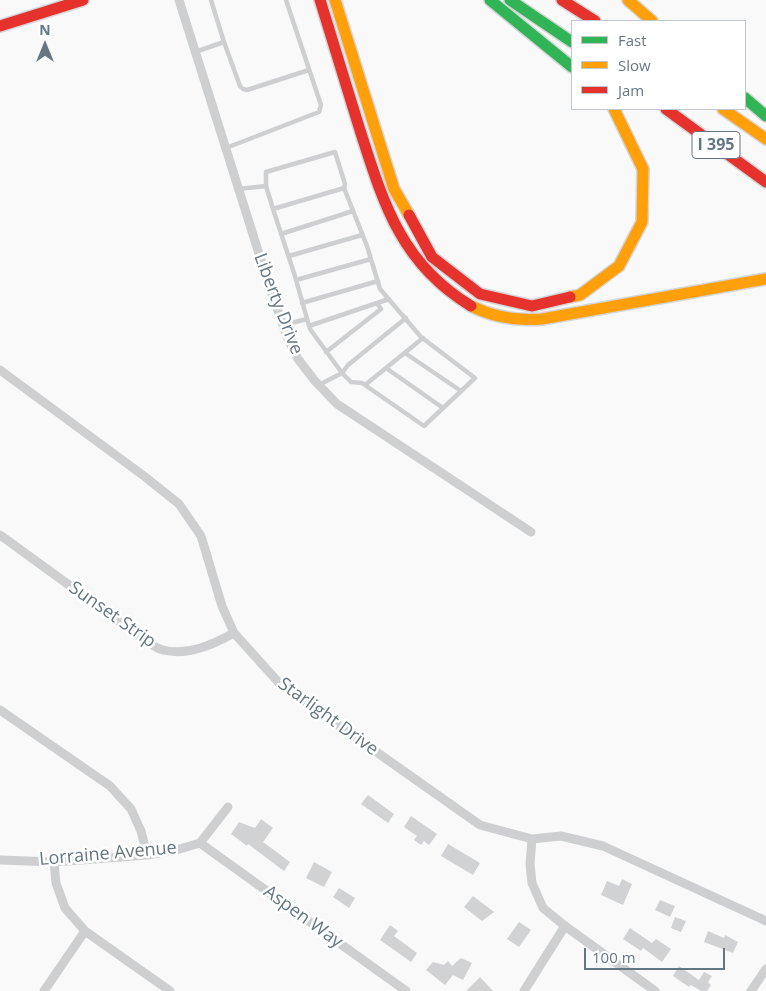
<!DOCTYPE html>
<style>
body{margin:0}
#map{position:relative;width:766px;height:991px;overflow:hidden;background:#f9f9f9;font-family:"Open Sans",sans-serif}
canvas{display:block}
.legend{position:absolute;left:571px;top:20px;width:175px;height:90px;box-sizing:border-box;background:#fff;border:1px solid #c1c8cd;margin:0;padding:6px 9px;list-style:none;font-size:15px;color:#657683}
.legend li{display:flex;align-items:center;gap:10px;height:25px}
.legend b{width:25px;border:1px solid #c1c8cd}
.north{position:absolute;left:20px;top:20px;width:50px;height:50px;-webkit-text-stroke:4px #fff;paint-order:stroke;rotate:0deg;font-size:14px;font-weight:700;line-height:20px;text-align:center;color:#657683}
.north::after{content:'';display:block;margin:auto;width:18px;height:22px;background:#657683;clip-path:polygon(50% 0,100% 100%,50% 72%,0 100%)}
.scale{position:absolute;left:584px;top:948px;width:141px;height:22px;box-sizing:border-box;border:2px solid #657683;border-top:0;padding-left:6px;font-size:15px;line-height:18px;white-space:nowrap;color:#657683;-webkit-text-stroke:4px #fff;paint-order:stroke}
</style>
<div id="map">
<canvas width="766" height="991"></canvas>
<ul class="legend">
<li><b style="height:6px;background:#30b455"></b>Fast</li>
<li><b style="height:6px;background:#ff9f0a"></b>Slow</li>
<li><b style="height:6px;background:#e5322d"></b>Jam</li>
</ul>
<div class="north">N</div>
<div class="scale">100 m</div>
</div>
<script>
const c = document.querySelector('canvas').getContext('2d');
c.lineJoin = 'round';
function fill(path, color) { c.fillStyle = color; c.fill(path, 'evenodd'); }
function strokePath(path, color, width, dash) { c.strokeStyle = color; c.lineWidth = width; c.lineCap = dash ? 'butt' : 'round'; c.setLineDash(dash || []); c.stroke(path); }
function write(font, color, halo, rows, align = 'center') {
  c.font = font + ' "Open Sans",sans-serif'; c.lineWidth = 5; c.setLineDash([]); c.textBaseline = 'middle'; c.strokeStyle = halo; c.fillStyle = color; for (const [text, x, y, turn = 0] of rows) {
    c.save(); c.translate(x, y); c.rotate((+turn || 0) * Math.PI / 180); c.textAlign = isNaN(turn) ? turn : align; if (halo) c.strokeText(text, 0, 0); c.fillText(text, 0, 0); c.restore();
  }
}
const building = new Path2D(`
 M 368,795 L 394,814 L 388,823 L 361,804 Z
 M 411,816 L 437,834 L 429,845 L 424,841 L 421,845 L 414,840 L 417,836 L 404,827 Z
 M 261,819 L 273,828 L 263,842 L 290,862 L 284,871 L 248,844 L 247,846 L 231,834 L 239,822 L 255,828 Z
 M 448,844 L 480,863 L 473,875 L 441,856 Z
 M 314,862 L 332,872 L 324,887 L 306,878 Z
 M 622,879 L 632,884 L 623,905 L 601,895 L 607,881 L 619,886 Z
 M 339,888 L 355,898 L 349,908 L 333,897 Z
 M 473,896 L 494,912 L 482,921 L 464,907 Z
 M 660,900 L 675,906 L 670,917 L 655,910 Z
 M 675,917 L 686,921 L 681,932 L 671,928 Z
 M 519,922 L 531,930 L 519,947 L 507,939 Z
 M 390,925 L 398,931 L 394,936 L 417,953 L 411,962 L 380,940 Z
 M 630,928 L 652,943 L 656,939 L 671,949 L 662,962 L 643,948 L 641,951 L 623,939 Z
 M 708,931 L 724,938 L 725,935 L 738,942 L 733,953 L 704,942 Z
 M 461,958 L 472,963 L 463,980 L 453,975 L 445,985 L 426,970 L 433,962 L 444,965 L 448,961 L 452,966 Z
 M 679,966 L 699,980 L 704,972 L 712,976 L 708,982 L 711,985 L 707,991 L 701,991 L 691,985 L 689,987 L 673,976 Z
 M 480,977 L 493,991 L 466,991 Z`);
const lane = new Path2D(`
 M 211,0 L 224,42
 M 195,52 L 224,42 L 240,86 L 243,89 L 247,90 L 309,70
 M 226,148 L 319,112 L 321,105 L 286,0
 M 266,186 L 266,172 L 335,152 L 345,184 L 344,188
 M 238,189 L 266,186 L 273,209
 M 281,234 L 353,211
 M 289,256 L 362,235
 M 296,280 L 371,259
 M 302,303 L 378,281
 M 283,325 L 307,319
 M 309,326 L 389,299
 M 326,352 L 381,309 L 377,303
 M 405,353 L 461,391
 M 386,368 L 443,408
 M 319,385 L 342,373 L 351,382 L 362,383 L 424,426 L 475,378 L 421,337 L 380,289 L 367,246 L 344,188 L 273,209 L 294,273 L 310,329 L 342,373 L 348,365 L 406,318
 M 365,385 L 423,338`);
const street = new Path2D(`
 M 179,0 L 267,279 L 287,337 L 298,359 L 315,381 L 337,404 L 531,532
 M 0,370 L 144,476 L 179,504 L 201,536 L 222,606 L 234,633 L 280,684 L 480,825 L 532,839 L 561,836 L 603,846 L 766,921
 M 0,535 L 139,636 C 146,641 155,648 163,650 C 188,656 212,645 234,633
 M 0,710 L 110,786 L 131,809 L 141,831 L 147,855
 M 532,839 L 530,864 L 532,883 L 543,908 L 565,926 L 655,991
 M 200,843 L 406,991
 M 0,860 L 54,862 L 147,855 L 176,850 L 200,843 L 228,807
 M 54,862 L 56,883 L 65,908 L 85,931 L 170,991
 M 44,991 L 85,931
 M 524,991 L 565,926
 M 751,991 L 766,969`);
const fast = new Path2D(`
 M 490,0 L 572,67
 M 510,0 L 572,42
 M 745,98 L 766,116`);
const slow = new Path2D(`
 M 335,0 L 394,189 L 409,215
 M 628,0 L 652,21
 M 723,109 L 766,139
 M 570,297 L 580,295 L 619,266 L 642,222 L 643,169 L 614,109
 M 471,306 C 493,317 517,321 542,319 L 766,279`);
const jam = new Path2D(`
 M 320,0 C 333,42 346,85 359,127 C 383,202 400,263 471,306
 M 562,0 L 595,21
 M 0,26 L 83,0
 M 666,109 L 766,182
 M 409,215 L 432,257 L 480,294 L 532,306 L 570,297`);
const shields = [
 [716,145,48]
];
const shieldNames = [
 ["I 395",716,145]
];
const streetNames = [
 ["Liberty Drive",278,304,69],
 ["Sunset Strip",112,615,35],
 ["Starlight Drive",328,717,36],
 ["Lorraine Avenue",108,854,-5],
 ["Aspen Way",303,917,36]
];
fill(building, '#d0d2d3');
strokePath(fast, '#d5d6d7', 14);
strokePath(slow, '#d5d6d7', 14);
strokePath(jam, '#d5d6d7', 14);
strokePath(lane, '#cecfd0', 4.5);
strokePath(street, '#cecfd0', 9);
strokePath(fast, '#30b455', 11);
strokePath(slow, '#ff9f0a', 11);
strokePath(jam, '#e5322d', 11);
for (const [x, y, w] of shields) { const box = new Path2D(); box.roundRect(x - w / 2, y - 13.5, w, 27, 4); c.fillStyle = '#fff'; c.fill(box); strokePath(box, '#657683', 1); }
write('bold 16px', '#657683', null, shieldNames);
write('18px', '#657683', '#fff', streetNames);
</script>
